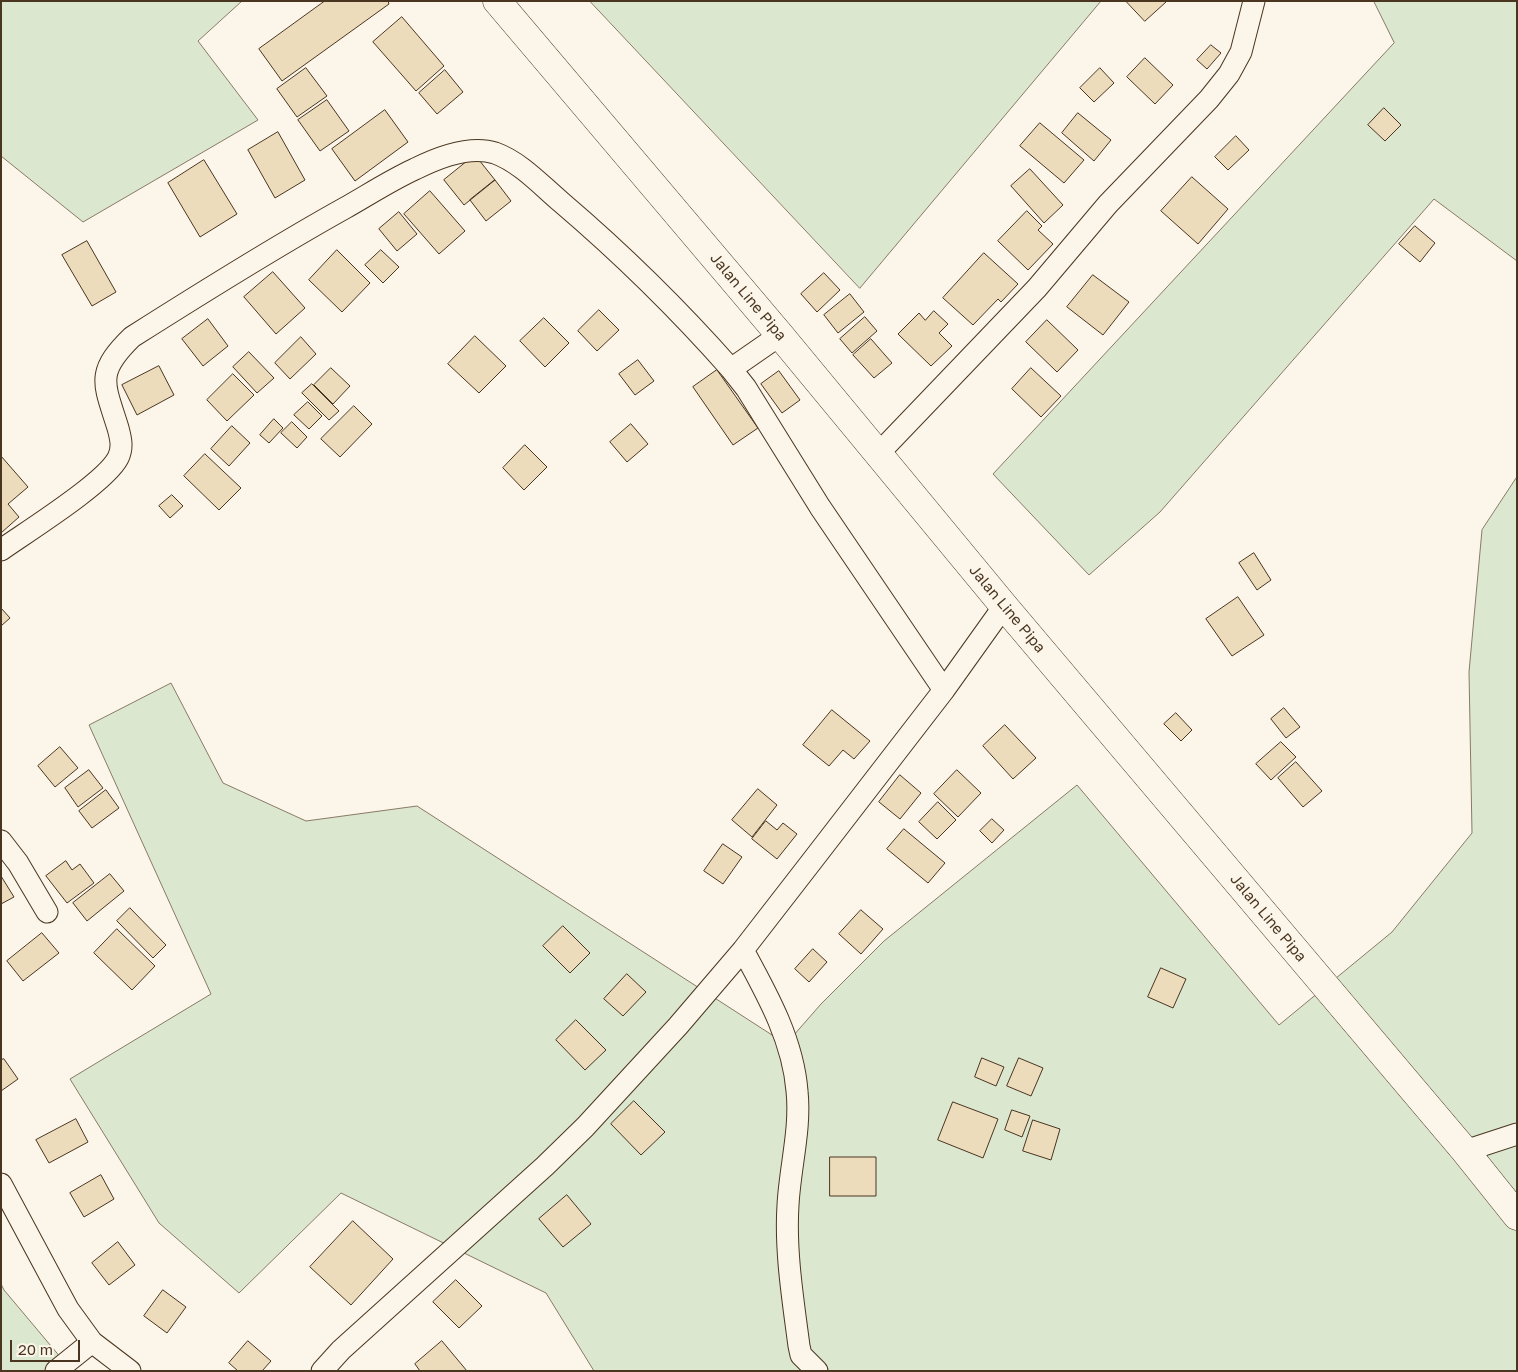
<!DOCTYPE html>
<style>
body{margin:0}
#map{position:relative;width:1518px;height:1372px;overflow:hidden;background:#fbf6e9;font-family:"Golos Text",sans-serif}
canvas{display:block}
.frame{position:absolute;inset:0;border:2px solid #4a3520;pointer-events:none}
.scale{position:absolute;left:10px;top:1340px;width:70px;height:22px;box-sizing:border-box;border:2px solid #4a3520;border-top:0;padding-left:6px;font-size:15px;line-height:18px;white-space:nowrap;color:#4a3520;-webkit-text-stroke:4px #fbf6e9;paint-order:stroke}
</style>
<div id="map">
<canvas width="1518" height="1372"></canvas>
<div class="frame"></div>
<div class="scale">20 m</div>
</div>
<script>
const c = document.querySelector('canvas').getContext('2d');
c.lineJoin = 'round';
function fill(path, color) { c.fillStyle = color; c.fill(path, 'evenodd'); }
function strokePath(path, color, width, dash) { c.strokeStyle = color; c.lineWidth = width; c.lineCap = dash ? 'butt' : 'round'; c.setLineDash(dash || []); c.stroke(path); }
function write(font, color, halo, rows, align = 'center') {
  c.font = font + ' "Golos Text",sans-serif'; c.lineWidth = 4; c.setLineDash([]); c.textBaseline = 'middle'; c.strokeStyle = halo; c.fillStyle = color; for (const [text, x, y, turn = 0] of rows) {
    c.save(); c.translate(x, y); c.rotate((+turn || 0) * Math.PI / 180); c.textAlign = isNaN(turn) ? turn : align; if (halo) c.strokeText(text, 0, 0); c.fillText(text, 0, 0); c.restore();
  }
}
const green = new Path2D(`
 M 1,1 L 242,1 L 198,41 L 258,120 L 83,222 L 1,156 Z
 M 590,1 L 1101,1 L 860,288 Z
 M 1374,1 L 1517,1 L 1517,261 L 1434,199 L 1160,512 L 1089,575 L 993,474 L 1394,43 Z
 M 1517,477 L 1517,1371 L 594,1371 L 546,1293 L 341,1193 L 239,1293 L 159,1223 L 70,1079 L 211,994 L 89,725 L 171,683 L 223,783 L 306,821 L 417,806 L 786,1044 L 821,1004 L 884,941 L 1077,785 L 1279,1025 L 1392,932 L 1472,833 L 1469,672 L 1482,530 Z
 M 1,1284 L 4,1290 L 72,1371 L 1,1371 Z`);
const building = new Path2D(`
 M 325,1 L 388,1 L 389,4 L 282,81 L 259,49 Z
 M 1126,1 L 1165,1 L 1166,2 L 1145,21 Z
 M 402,17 L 444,66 L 416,91 L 373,42 Z
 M 1211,45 L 1221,53 L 1207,69 L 1197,60 Z
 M 1145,58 L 1173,85 L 1155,104 L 1127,77 Z
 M 306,68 L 327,96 L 297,117 L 277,89 Z
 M 1100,68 L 1114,83 L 1094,102 L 1080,88 Z
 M 445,70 L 463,92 L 437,114 L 419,93 Z
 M 327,100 L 349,131 L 320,151 L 298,120 Z
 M 1384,108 L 1401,125 L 1385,141 L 1368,125 Z
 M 385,110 L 408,142 L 355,181 L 332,149 Z
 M 1078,113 L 1111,140 L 1094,161 L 1062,133 Z
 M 1040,123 L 1084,160 L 1064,183 L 1020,146 Z
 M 278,132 L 305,180 L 275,198 L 248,150 Z
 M 1236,136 L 1249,150 L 1228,170 L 1215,157 Z
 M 475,155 L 495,180 L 464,205 L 444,180 Z
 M 204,160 L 237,214 L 200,237 L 168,183 Z
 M 1030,169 L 1063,205 L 1044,223 L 1011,186 Z
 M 1192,177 L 1228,209 L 1198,244 L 1161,211 Z
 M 495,180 L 511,201 L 486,221 L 470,200 Z
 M 430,191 L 465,231 L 439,254 L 404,214 Z
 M 1027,211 L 1042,226 L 1038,230 L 1053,244 L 1028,270 L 998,241 Z
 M 399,212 L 417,234 L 397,251 L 379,229 Z
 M 1415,226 L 1435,243 L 1420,262 L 1399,244 Z
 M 87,241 L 116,292 L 92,306 L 62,255 Z
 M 337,250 L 370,283 L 342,312 L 309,280 Z
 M 381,250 L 399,267 L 383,283 L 365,265 Z
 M 984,253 L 1018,284 L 1001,302 L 998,299 L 973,325 L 943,298 Z
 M 273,272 L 305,308 L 276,334 L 244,297 Z
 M 824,273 L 840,290 L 817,312 L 801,294 Z
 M 1093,275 L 1129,302 L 1103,335 L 1067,307 Z
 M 850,294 L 864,312 L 838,333 L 824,315 Z
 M 599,310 L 619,330 L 597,351 L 578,331 Z
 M 934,311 L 948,324 L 939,333 L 952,346 L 931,366 L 898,334 L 919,313 L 925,320 Z
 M 865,317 L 877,331 L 852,353 L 840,339 Z
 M 544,318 L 569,343 L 545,367 L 520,341 Z
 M 208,319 L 228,346 L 203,366 L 182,339 Z
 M 1047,320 L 1078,350 L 1057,372 L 1026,342 Z
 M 475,336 L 506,366 L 479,393 L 448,364 Z
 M 301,337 L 316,354 L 290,379 L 275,363 Z
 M 871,339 L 892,363 L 874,378 L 853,355 Z
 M 249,352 L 274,378 L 257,393 L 233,367 Z
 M 638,360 L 654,381 L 635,395 L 619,374 Z
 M 159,366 L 174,395 L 137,415 L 122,385 Z
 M 331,368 L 350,386 L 333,404 L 314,385 Z
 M 1031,368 L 1061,396 L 1041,417 L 1012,389 Z
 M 717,370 L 758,428 L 733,445 L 693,387 Z
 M 779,371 L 800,400 L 782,413 L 761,384 Z
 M 233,374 L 254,395 L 227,421 L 207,400 Z
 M 312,384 L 339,411 L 329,420 L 302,393 Z
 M 308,402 L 322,416 L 309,429 L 294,415 Z
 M 354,406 L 372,424 L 340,457 L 321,439 Z
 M 274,419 L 283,428 L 269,443 L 260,435 Z
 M 292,422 L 307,437 L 297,448 L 281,433 Z
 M 631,424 L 648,444 L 627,462 L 610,442 Z
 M 232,426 L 250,443 L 229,466 L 211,449 Z
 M 525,445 L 547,467 L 524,490 L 503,468 Z
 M 205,454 L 241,488 L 219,510 L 184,476 Z
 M 1,456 L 28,487 L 8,504 L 19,517 L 1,533 Z
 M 172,495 L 183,506 L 170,518 L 159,506 Z
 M 1254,553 L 1271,580 L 1257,590 L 1239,563 Z
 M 1238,597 L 1264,635 L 1232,656 L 1206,619 Z
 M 1,608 L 10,618 L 1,626 Z
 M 1284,708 L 1300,727 L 1286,738 L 1271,719 Z
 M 832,710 L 870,741 L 854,759 L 843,750 L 829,766 L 803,745 Z
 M 1176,713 L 1192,730 L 1181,741 L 1164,724 Z
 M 1005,725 L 1036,758 L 1013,779 L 983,746 Z
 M 1281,742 L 1296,757 L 1271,780 L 1256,764 Z
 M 60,747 L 78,768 L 55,787 L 38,766 Z
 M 1296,762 L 1322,791 L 1303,807 L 1278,778 Z
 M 89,770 L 103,788 L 78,807 L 65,788 Z
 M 957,770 L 981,793 L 958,817 L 934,794 Z
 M 900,775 L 921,793 L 900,819 L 879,802 Z
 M 758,789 L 777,805 L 752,837 L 732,820 Z
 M 106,790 L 119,808 L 92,828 L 79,811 Z
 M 938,802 L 956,820 L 937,839 L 919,822 Z
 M 992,819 L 1004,830 L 992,843 L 980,831 Z
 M 766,821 L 777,830 L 783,823 L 797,834 L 777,859 L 752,839 Z
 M 904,829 L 945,863 L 928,883 L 887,849 Z
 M 723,844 L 742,857 L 723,884 L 704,871 Z
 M 66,861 L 72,870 L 80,864 L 94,883 L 67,903 L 46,876 Z
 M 110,874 L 124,891 L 87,921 L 73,903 Z
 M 1,876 L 14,897 L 1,904 Z
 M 130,908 L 166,945 L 153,958 L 117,921 Z
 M 861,910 L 883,929 L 861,954 L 839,934 Z
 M 563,926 L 590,953 L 570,973 L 543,946 Z
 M 117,929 L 155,966 L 132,990 L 94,953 Z
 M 42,933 L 59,953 L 23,981 L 7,961 Z
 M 813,949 L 827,962 L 809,982 L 795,969 Z
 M 1161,968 L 1186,979 L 1173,1008 L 1148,997 Z
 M 627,974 L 646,992 L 623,1016 L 604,999 Z
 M 576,1020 L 606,1050 L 585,1070 L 556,1040 Z
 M 982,1058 L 1004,1067 L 996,1086 L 975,1077 Z
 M 1019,1058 L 1043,1068 L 1031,1096 L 1007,1086 Z
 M 4,1059 L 18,1079 L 1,1091 L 1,1060 Z
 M 634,1101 L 665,1132 L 641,1155 L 611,1124 Z
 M 953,1102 L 998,1119 L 983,1158 L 938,1140 Z
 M 1012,1110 L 1030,1116 L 1022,1137 L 1005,1130 Z
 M 76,1119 L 88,1142 L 49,1163 L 36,1140 Z
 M 1033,1120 L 1060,1129 L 1051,1160 L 1023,1151 Z
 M 830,1157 L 876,1157 L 876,1196 L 830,1196 Z
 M 101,1175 L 114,1199 L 84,1217 L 70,1193 Z
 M 567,1195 L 591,1224 L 563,1247 L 539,1219 Z
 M 353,1221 L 393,1259 L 351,1305 L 310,1267 Z
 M 118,1242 L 135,1265 L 109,1285 L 92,1263 Z
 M 456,1280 L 482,1306 L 459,1328 L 433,1302 Z
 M 163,1290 L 186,1307 L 167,1333 L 144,1316 Z
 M 248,1341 L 271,1361 L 262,1371 L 238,1371 L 229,1363 Z
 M 442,1341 L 467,1371 L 420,1371 L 415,1364 Z`);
const street = new Path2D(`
 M 731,369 L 746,388 L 820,507 L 944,690
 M 878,454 L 1037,288 L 1108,204 L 1209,99 L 1229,74 L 1241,52 L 1254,1
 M 1,550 C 28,531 105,483 118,458 C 123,448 121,439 118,428 C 104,383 95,373 132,337 C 203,292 273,248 345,208 C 368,195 391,180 415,169 C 437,158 470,145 495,153 C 520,162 541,185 561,202 C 622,254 678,309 731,369 L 780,335
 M 1,841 L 18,863 L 47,912
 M 743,950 C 767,994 793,1040 797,1091 C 801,1129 790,1167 788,1205 C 785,1251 793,1300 799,1346 L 801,1355 L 817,1371
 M 1465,1151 L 1517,1134
 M 1,1184 L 68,1309 L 92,1342
 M 56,1371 L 92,1342 L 130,1371
 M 322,1371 L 341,1350 L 545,1166 L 585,1127 L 678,1026 L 743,950 L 812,861 L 944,690 L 1004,606`);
const secondary = new Path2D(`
 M 497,1 L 780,335 L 1004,606 L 1465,1151 L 1517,1216`);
const streetNames = [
 ["Jalan Line Pipa",748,297,50],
 ["Jalan Line Pipa",1007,609,50],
 ["Jalan Line Pipa",1268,918,50]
];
fill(green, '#dce7d0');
strokePath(green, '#887966', 1);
fill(building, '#ecdcbc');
strokePath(building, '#4a3520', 1);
strokePath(street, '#4a3520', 23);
strokePath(secondary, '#4a3520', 29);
strokePath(street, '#fbf6e9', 21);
strokePath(secondary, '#fbf6e9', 28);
write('15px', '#4a3520', '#fbf6e9', streetNames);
</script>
